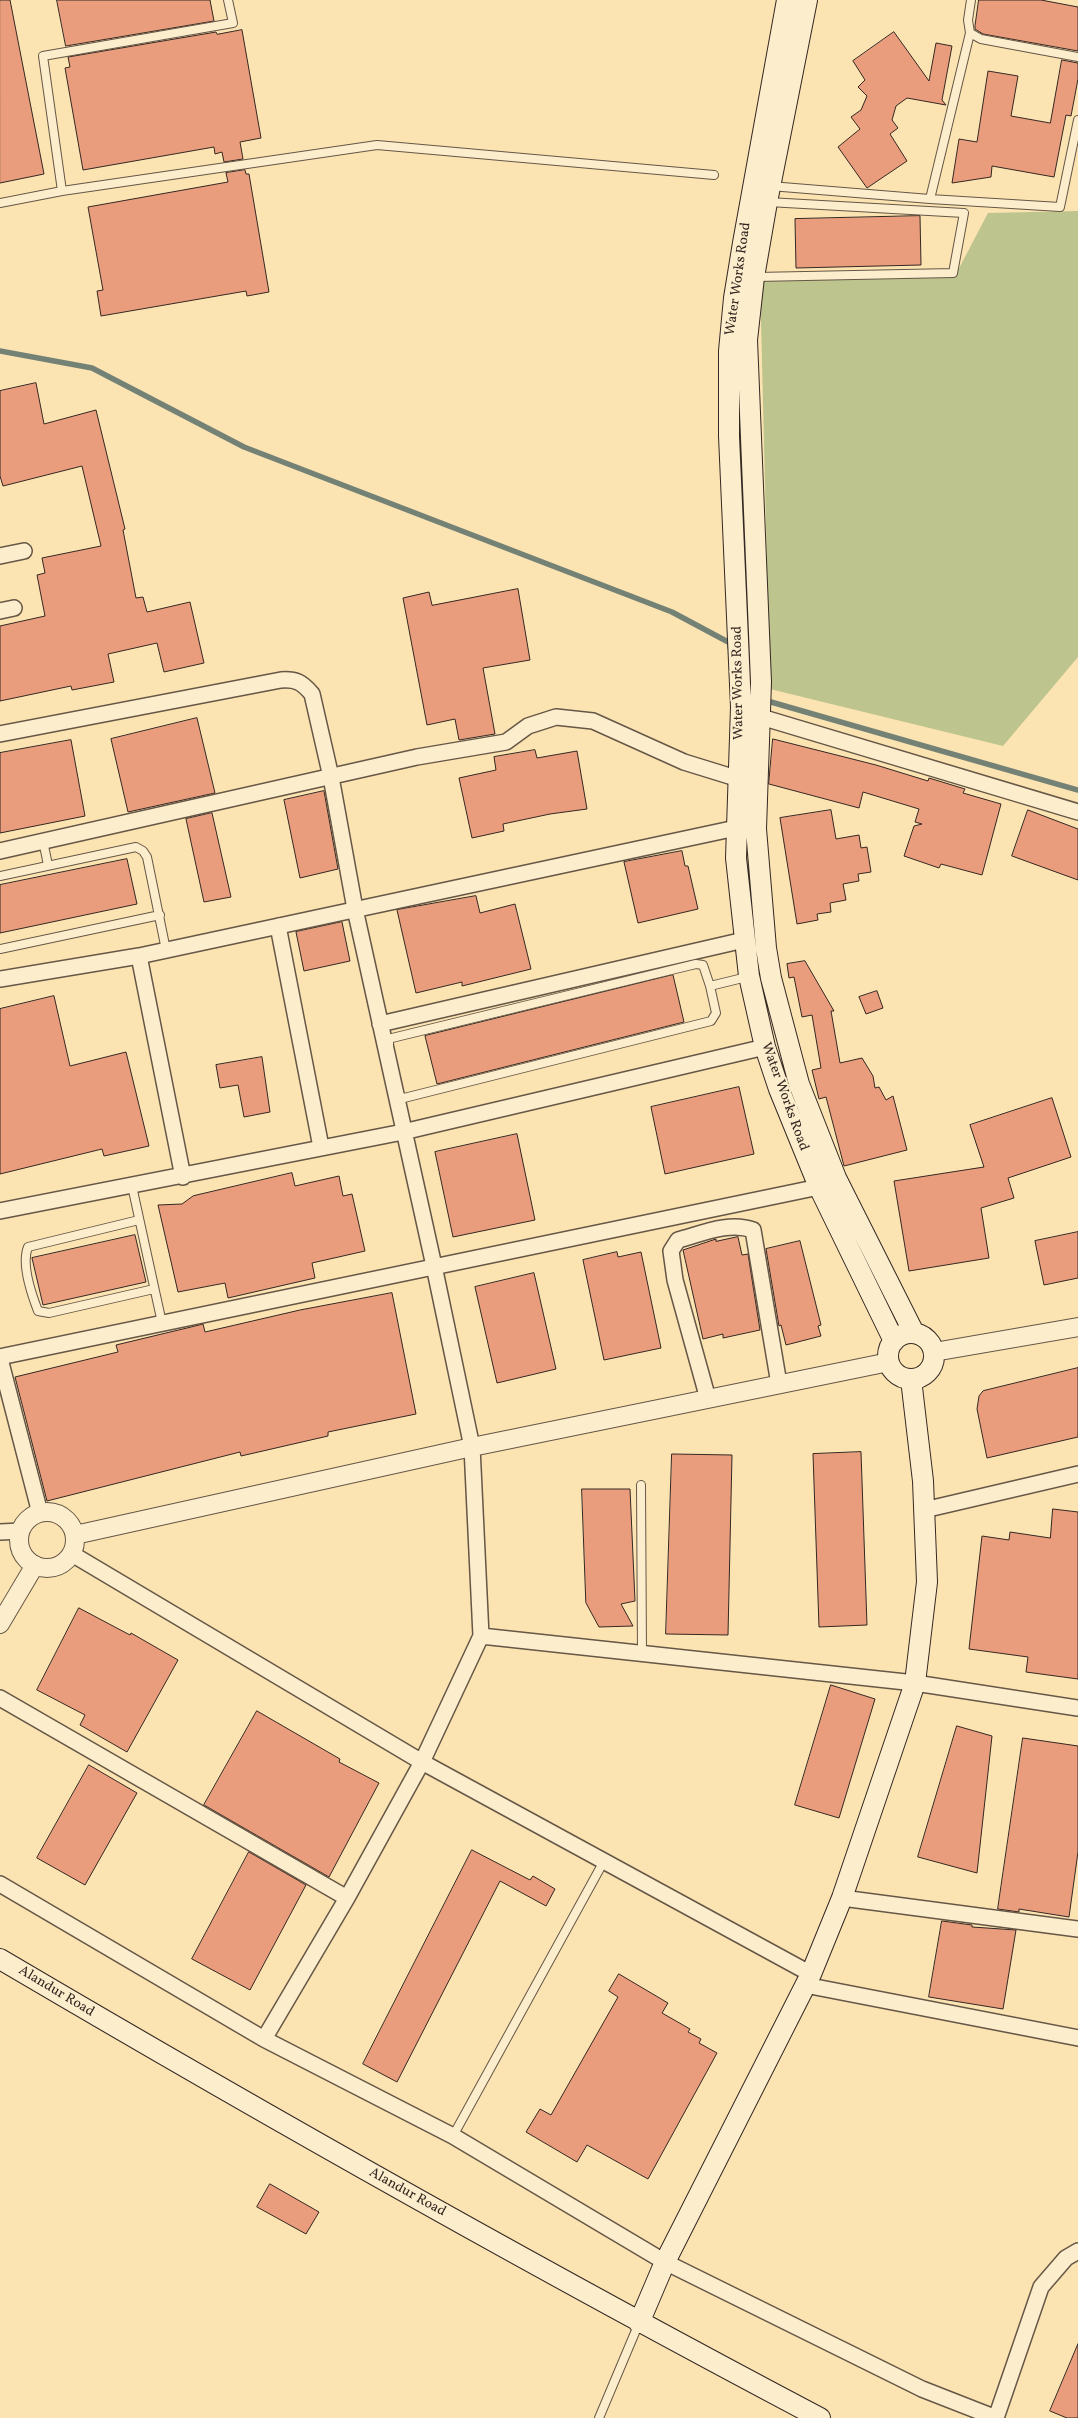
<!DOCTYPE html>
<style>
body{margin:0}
canvas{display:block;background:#fbe3b2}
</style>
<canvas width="1078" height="2418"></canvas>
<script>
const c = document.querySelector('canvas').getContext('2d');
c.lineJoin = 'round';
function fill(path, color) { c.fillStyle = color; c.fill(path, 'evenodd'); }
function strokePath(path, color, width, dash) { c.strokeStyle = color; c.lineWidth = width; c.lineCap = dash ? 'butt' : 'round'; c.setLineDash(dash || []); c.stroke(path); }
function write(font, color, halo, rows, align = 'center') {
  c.font = font + ' Vollkorn,serif'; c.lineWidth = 4; c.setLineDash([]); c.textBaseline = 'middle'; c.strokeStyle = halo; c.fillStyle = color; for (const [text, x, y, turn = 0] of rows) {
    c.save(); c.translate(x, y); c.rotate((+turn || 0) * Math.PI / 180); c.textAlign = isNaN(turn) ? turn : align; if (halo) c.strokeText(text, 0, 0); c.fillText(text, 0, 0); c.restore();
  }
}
const green = new Path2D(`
 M 1078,211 L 1078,657 L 1003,746 L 770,689 L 760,280 L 956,274 L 988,213 Z`);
const stream = new Path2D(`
 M 0,351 L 92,368 L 244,447 L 672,612 L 730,643 L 730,647
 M 764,700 L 1078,790`);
const building = new Path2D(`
 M 0,0 L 10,0 L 44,174 L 0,183 Z
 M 57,0 L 210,0 L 214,21 L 66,46 Z
 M 979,0 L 1041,0 L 1078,7 L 1078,51 L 983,34 L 975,29 L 975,26 Z
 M 242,30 L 261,138 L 240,142 L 243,159 L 224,162 L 222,152 L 215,154 L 214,147 L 83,170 L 65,68 L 70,67 L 68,57 L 216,32 L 217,34 Z
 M 894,32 L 929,81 L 936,43 L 952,46 L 942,100 L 946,105 L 907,98 L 896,106 L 892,120 L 898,128 L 890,134 L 907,161 L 867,188 L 838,147 L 860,129 L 851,117 L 861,110 L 867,96 L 858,87 L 865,80 L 853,61 Z
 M 1062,60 L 1078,63 L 1078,79 L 1071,116 L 1066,115 L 1054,177 L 992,166 L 991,177 L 952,183 L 959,139 L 977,142 L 988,71 L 1018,76 L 1011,116 L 1050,123 Z
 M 245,170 L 246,174 L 249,174 L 269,292 L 247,296 L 246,291 L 101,316 L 97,291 L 103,290 L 88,207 L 228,182 L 226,173 Z
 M 920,216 L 921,265 L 796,268 L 795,219 Z
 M 36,383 L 44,424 L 96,410 L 125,529 L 123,530 L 136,598 L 143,597 L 147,612 L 190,602 L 204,663 L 164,672 L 157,643 L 108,654 L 114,682 L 72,690 L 71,686 L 0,701 L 0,626 L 45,616 L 37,575 L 45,573 L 42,558 L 101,546 L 82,466 L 3,486 L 0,476 L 0,391 Z
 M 518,589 L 530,660 L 483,668 L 495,734 L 459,740 L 455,719 L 427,725 L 403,598 L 429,592 L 432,605 Z
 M 197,718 L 215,793 L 128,812 L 111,739 Z
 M 773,739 L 876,765 L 928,781 L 929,778 L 965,789 L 963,793 L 1001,804 L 982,875 L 941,864 L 939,868 L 904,856 L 914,826 L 922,824 L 915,822 L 919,809 L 863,792 L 859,808 L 769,784 Z
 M 71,740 L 85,816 L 0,833 L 0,753 Z
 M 535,750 L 537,758 L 577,751 L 587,809 L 550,814 L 503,824 L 504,831 L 472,838 L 459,778 L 496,770 L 494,757 Z
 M 324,791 L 338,869 L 300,878 L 284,800 Z
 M 831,810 L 836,839 L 859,835 L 861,848 L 867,847 L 871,872 L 858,874 L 859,881 L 843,884 L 846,900 L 830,903 L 831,912 L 817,914 L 818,920 L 797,924 L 780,818 Z
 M 1028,810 L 1078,829 L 1078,880 L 1012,856 Z
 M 212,813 L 231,897 L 204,902 L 186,819 Z
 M 682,851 L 685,866 L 688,866 L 698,909 L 638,923 L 624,862 Z
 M 127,859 L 137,904 L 0,933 L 0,885 Z
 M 476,896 L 480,913 L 515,904 L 531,969 L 462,986 L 462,982 L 416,993 L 397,910 Z
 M 342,922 L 350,961 L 304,971 L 296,932 Z
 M 805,961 L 834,1011 L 831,1011 L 840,1063 L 862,1058 L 873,1076 L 875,1088 L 879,1087 L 886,1100 L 893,1096 L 907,1150 L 844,1166 L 826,1097 L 819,1099 L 812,1070 L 821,1068 L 812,1015 L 802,1017 L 794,977 L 789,978 L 787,964 Z
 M 673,975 L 684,1022 L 437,1084 L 425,1036 Z
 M 877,991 L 883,1008 L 866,1014 L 859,997 Z
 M 54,996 L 70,1066 L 126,1052 L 149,1146 L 104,1156 L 102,1149 L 0,1174 L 0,1009 Z
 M 262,1057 L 270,1112 L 244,1117 L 238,1085 L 220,1088 L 216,1065 Z
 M 739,1087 L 754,1154 L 665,1174 L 651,1107 Z
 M 1052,1098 L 1071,1157 L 1008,1178 L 1014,1198 L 981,1208 L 989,1258 L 909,1271 L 894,1181 L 984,1167 L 970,1125 Z
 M 517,1134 L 535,1220 L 453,1237 L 435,1152 Z
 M 292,1173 L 295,1186 L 339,1176 L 343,1196 L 352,1194 L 365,1251 L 312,1263 L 315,1278 L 228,1298 L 225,1283 L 178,1292 L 158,1205 L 182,1204 L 193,1196 Z
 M 1078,1232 L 1078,1278 L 1044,1285 L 1035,1241 Z
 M 135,1235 L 146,1282 L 43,1305 L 32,1258 Z
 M 738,1237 L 742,1255 L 748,1254 L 760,1330 L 723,1338 L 723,1334 L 703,1339 L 683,1250 L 716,1239 L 716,1241 Z
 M 800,1241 L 821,1325 L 818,1326 L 821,1336 L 786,1345 L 781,1325 L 779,1326 L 766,1249 Z
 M 617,1252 L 618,1257 L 641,1252 L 661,1348 L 604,1360 L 583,1260 Z
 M 534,1273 L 556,1369 L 497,1383 L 475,1287 Z
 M 392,1293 L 416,1414 L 328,1432 L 328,1436 L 241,1456 L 240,1452 L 47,1501 L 15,1377 L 118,1352 L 116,1345 L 191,1327 L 203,1324 L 205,1332 L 300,1310 Z
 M 1078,1368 L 1078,1437 L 987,1458 L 977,1409 L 979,1396 L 983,1391 Z
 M 861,1452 L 867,1625 L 819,1627 L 813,1454 Z
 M 672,1454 L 732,1455 L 728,1635 L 666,1634 Z
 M 582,1489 L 630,1489 L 635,1601 L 621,1604 L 633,1626 L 599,1627 L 586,1603 Z
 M 1053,1509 L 1078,1512 L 1078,1679 L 1026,1672 L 1028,1657 L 969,1649 L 982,1536 L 1009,1540 L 1010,1532 L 1050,1538 Z
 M 79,1608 L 130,1635 L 131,1633 L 178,1660 L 127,1752 L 80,1725 L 85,1715 L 37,1690 Z
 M 831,1685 L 875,1699 L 839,1818 L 795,1805 Z
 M 257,1711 L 340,1759 L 339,1762 L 379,1783 L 329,1877 L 204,1805 Z
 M 957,1726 L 992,1736 L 977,1873 L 918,1857 Z
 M 1023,1738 L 1078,1746 L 1078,1852 L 1069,1917 L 1019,1909 L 1019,1912 L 998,1909 Z
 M 89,1765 L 137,1793 L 85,1885 L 37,1858 Z
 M 472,1850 L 530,1880 L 533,1876 L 555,1889 L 546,1906 L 500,1881 L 397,2082 L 363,2064 Z
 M 249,1852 L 306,1885 L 250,1990 L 192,1959 Z
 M 942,1921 L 972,1925 L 972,1927 L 1016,1930 L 1003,2009 L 929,1997 Z
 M 619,1974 L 668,2003 L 662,2013 L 690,2029 L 688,2032 L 701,2039 L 699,2043 L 717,2053 L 648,2179 L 587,2145 L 577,2162 L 526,2132 L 540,2109 L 551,2115 L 618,1997 L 609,1991 Z
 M 270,2184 L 319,2212 L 306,2234 L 257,2207 Z
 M 1078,2344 L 1078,2418 L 1067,2418 L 1050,2411 Z`);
const service = new Path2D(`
 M 971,0 L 968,20 L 970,33 L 981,39 L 1078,57
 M 770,186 L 930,199 L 1060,207 L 1078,120
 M 62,191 L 43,56 L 233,23 L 228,0
 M 930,199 L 970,33
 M 0,203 L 62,191 L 377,145 L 714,175
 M 756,277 L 953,273 L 964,213 L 768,202
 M 43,841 L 48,865
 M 0,876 L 136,847 L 143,851 L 147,857 L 166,950
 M 0,949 L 160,915
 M 389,1047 L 389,1040 L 392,1038 L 696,964 L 703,965 L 710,986 L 747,977
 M 399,1092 L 400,1097 L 404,1098 L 711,1021 L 716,1013 L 710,986
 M 132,1186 L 162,1323
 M 139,1220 L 28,1247 C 21,1264 31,1293 38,1311 L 49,1313 L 154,1289
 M 641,1485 L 642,1654
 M 453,2136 L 604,1861
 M 599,2418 L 639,2323`);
const minor = new Path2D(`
 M 0,556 L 24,551
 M 0,611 L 14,608
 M 761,717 L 1078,812
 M 0,734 L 281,680 C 296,679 302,682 312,694 L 331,777 L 355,909 L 434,1266 L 472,1447 L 481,1636 L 422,1762 L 347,1898 L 264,2039
 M 0,851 L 417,757 L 506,742 L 528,726 L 556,717 L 593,721 L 684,762 L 739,779 L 749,780
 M 278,926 L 321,1147
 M 139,956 L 183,1177
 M 0,979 L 139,956 L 736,828
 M 380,1024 L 744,940
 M 0,1211 L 403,1132 L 765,1047
 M 0,1357 L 819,1187
 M 0,1359 L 40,1513
 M 708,1399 L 675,1280 L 671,1251 L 678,1240 C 701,1234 729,1221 753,1230 L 779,1384
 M 924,1510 L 1078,1474
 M 0,1532 L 21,1531
 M 72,1554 L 422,1762 L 811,1974
 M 481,1636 L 915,1683 L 1078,1708
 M 0,1698 L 347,1898
 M 0,1884 L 264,2039 L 453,2136 L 665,2262 L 922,2389 L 996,2418 L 1041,2287 L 1066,2258 L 1078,2251
 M 842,1898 L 1078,1929
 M 805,1985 L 1078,2038`);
const tertiary = new Path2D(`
 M 934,1352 L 1078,1327
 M19 1540a28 28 0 1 1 56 0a28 28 0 1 1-56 0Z
 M 75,1535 L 472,1447 L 889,1362
 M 0,1624 L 35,1565`);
const secondary = new Path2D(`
 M 787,0 L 743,243 L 734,298 L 729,351 L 729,436 L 741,707 L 736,858 L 749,976 L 765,1047 L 779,1089 L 819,1187 L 894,1341
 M 807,0 L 767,202 L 754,277 L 747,340 L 761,682 L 756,829 L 766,948 L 771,978 L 799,1084 L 836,1178 L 914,1333
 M888 1356a23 23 0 1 1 46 0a23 23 0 1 1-46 0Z
 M 0,1959 C 270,2118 543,2272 820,2418
 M 639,2323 L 665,2262 L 811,1974 L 842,1898 L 915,1683 L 927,1582 L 923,1481 L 911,1379`);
const streetNames = [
 ["Water Works Road",739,279,-82],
 ["Water Works Road",739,683,-91],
 ["Water Works Road",784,1097,70],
 ["Alandur Road",56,1992,31],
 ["Alandur Road",407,2193,29]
];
fill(green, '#bdc48d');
strokePath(stream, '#748276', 5.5);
fill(building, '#e99d7d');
strokePath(building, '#342822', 1);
strokePath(service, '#665746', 10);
strokePath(minor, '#665746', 18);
strokePath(tertiary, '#665746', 20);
strokePath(secondary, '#342822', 22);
strokePath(service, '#fcedcd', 8);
strokePath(minor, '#fcedcd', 15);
strokePath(tertiary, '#fcedcd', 18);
strokePath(secondary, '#fcedcd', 20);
write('14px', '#342822', '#fcedcd', streetNames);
</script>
